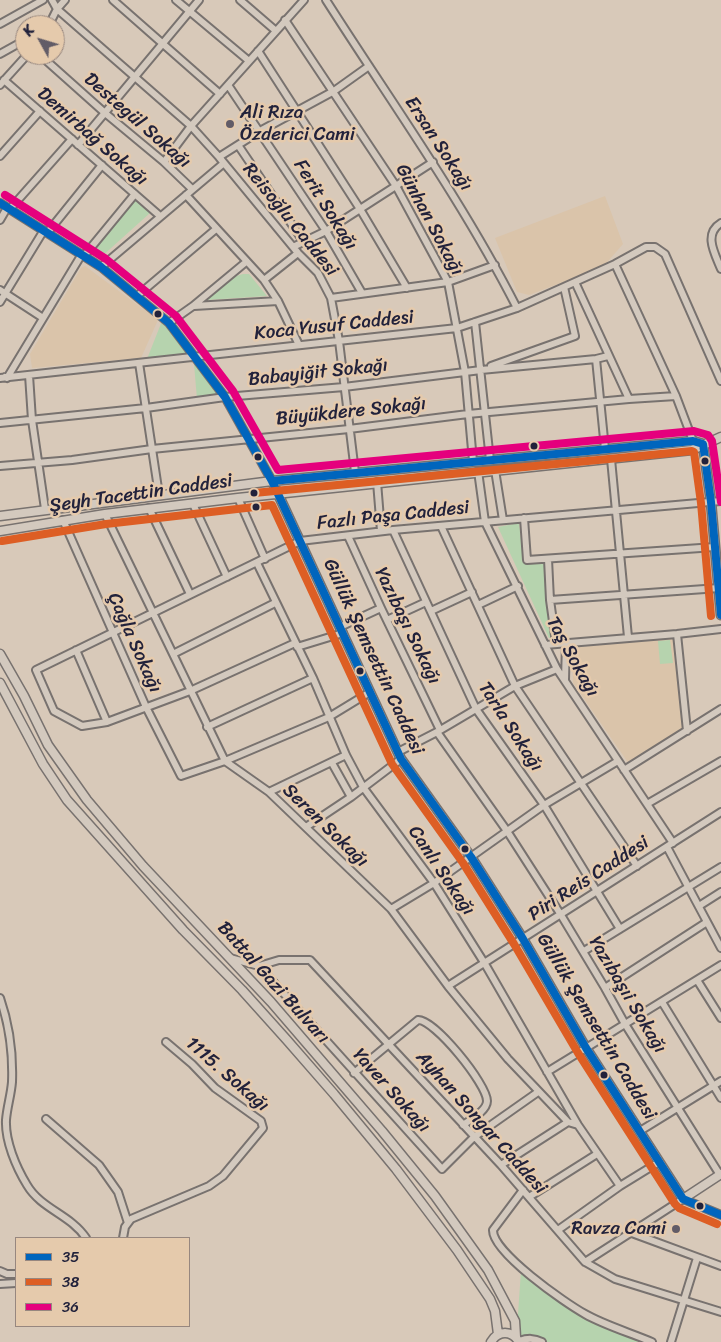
<!DOCTYPE html>
<meta charset="utf-8">
<style>
body{margin:0}
#map{position:relative;width:721px;height:1342px;overflow:hidden;background:#d8c9b9;font-family:Sriracha,sans-serif}
canvas{display:block}
.legend{position:absolute;left:15px;top:1237px;width:175px;height:90px;box-sizing:border-box;background:#e5caac;border:1px solid #97877f;margin:0;padding:6px 9px;list-style:none;font-size:15px;color:#22223b}
.legend li{display:flex;align-items:center;gap:10px;height:25px}
.legend b{width:25px;border:1px solid #97877f}
.north{position:absolute;left:15px;top:15px;width:50px;height:50px;box-sizing:border-box;background:#e5caac;border:1px solid #97877f;border-radius:50%;rotate:309deg;font-size:14px;font-weight:700;line-height:20px;text-align:center;color:#22223b}
.north::after{content:'';display:block;margin:auto;width:18px;height:22px;background:#625c67;clip-path:polygon(50% 0,100% 100%,50% 72%,0 100%)}
</style>
<div id="map">
<canvas width="721" height="1342"></canvas>
<ul class="legend">
<li><b style="height:6px;background:#0065bd"></b>35</li>
<li><b style="height:6px;background:#dd5e24"></b>38</li>
<li><b style="height:6px;background:#e5007d"></b>36</li>
</ul>
<div class="north">K</div>
</div>
<script>
const c = document.querySelector('canvas').getContext('2d');
c.lineJoin = 'round';
function fill(path, color) { c.fillStyle = color; c.fill(path, 'evenodd'); }
function strokePath(path, color, width, dash) { c.strokeStyle = color; c.lineWidth = width; c.lineCap = dash ? 'butt' : 'round'; c.setLineDash(dash || []); c.stroke(path); }
function write(font, color, halo, rows, align = 'center') {
  c.font = font + ' Sriracha,sans-serif'; c.lineWidth = 5; c.setLineDash([]); c.textBaseline = 'middle'; c.strokeStyle = halo; c.fillStyle = color; for (const [text, x, y, turn = 0] of rows) {
    c.save(); c.translate(x, y); c.rotate((+turn || 0) * Math.PI / 180); c.textAlign = isNaN(turn) ? turn : align; if (halo) c.strokeText(text, 0, 0); c.fillText(text, 0, 0); c.restore();
  }
}
const built = new Path2D(`
 M 605,196 L 623,244 L 603,267 L 529,295 L 517,292 L 495,238 Z
 M 85,266 L 158,320 L 141,358 L 32,368 L 30,354 L 81,268 Z
 M 674,637 L 684,729 L 629,764 L 573,683 L 572,648 Z`);
const green = new Path2D(`
 M 135,200 L 150,213 L 100,258 L 93,251 Z
 M 243,274 L 249,274 L 267,296 L 207,300 L 236,276 Z
 M 162,321 L 171,327 L 192,354 L 147,359 Z
 M 194,364 L 197,365 L 220,394 L 197,399 Z
 M 519,523 L 524,564 L 544,564 L 552,638 L 549,638 L 498,527 Z
 M 670,640 L 673,663 L 660,664 L 658,641 Z
 M 521,1271 L 563,1304 L 594,1322 L 647,1342 L 516,1342 Z`);
const minor = new Path2D(`
 M 52,0 L 57,9 L 191,126 L 219,157 L 298,253 L 318,273 L 331,298 L 339,341 L 355,472
 M 113,0 L 220,94
 M 176,0 L 249,61
 M 240,0 L 276,31
 M 326,0 C 391,102 462,200 517,308
 M 285,20 L 396,186 L 448,282 L 465,372 L 473,461
 M 0,24 L 43,0
 M 49,25 L 57,9 L 65,0
 M 258,51 L 360,209 L 407,288
 M 0,54 L 25,40
 M 40,55 L 105,113 L 164,162 L 192,189
 M 4,80 L 160,216
 M 0,85 L 27,55
 M 228,85 L 326,231 L 362,293
 M 78,145 L 199,0
 M 238,145 L 303,241
 M 0,156 L 40,111
 M 219,157 L 260,131 L 334,91 L 369,66
 M 164,162 L 191,126 L 304,0
 M 186,195 L 264,280 L 278,301 L 299,345
 M 0,203 L 101,267 L 169,323 L 225,397 L 272,481
 M 10,209 L 72,139
 M 0,220 L 7,208
 M 721,223 C 703,234 715,254 721,269
 M 48,232 L 102,165
 M 293,247 L 326,231 L 433,162
 M 84,256 L 135,194
 M 615,264 L 676,396 L 693,441
 M 101,267 L 224,163
 M 264,280 L 298,253
 M 575,282 L 629,399
 M 0,290 L 43,318
 M 137,296 L 216,229
 M 331,298 L 448,282 L 495,265
 M 0,302 L 44,230
 M 194,306 L 278,301
 M 475,322 L 490,460
 M 169,323 L 193,306 L 246,262
 M 596,359 L 605,449
 M 139,363 L 159,495
 M 491,366 L 575,336 L 564,287
 M 29,375 L 32,420 L 45,509
 M 5,377 L 7,378 L 82,254
 M 0,378 L 457,328 L 517,308 L 615,264 L 646,247 L 655,247 L 665,254 L 721,381
 M 0,423 L 146,408 L 225,397 L 344,387 L 481,370 L 596,359 L 608,356
 M 611,459 L 628,637
 M 0,466 L 72,460 L 152,449 L 349,429 L 468,414 L 629,399 L 676,396
 M 495,470 L 503,520
 M 478,471 L 485,522 L 557,669 L 673,843
 M 377,482 L 381,531
 M 238,498 L 265,559
 M 193,504 L 227,577
 M 149,508 L 190,594
 M 105,514 L 225,761 L 269,792 L 391,909 L 448,986 L 508,1059 L 568,1122 L 578,1125
 M 524,518 L 527,560 L 715,547
 M 63,520 L 146,707 L 181,776 L 225,761 L 329,717 L 370,692
 M 441,526 L 515,686 L 637,866
 M 393,530 L 476,709 L 544,805 L 620,929
 M 348,536 L 381,608 L 440,730
 M 548,559 L 550,600 L 556,643
 M 257,563 L 313,678 L 346,755 L 363,787 L 434,883 L 485,964 L 578,1125 L 620,1186
 M 550,600 L 719,588
 M 478,605 L 518,586
 M 431,611 L 472,592
 M 387,620 L 426,602
 M 340,627 L 381,608
 M 677,634 L 687,731
 M 295,643 L 190,691 L 107,722 L 82,726 L 54,711 L 36,670 L 300,541 L 393,530 L 721,501
 M 545,645 L 677,634 L 721,629
 M 297,647 L 343,633
 M 76,650 L 107,722
 M 173,654 L 275,603
 M 565,680 L 566,642
 M 207,727 L 313,678
 M 437,732 L 507,831 L 561,915 L 605,988 L 625,1024 L 720,1175
 M 398,752 L 437,732 L 515,686 L 557,669
 M 332,763 L 351,797
 M 624,770 L 721,709
 M 269,792 L 346,755
 M 647,804 L 721,761
 M 306,827 L 351,797 L 401,759
 M 667,847 L 721,948
 M 699,906 L 721,892
 M 391,909 L 434,883 L 544,805 L 618,761
 M 584,951 L 721,867
 M 230,958 L 259,966 L 279,960 L 310,960 L 501,1165 L 585,1262 L 615,1279 L 721,1312
 M 259,966 L 442,1169 L 474,1137 L 538,1092
 M 697,980 L 721,1018
 M 448,986 L 721,812
 M 605,988 L 707,922
 M 0,998 C 9,1024 13,1055 12,1082 C 11,1095 7,1107 6,1120 C 5,1141 16,1167 27,1185 C 41,1209 71,1215 86,1238
 M 662,1002 L 721,1098
 M 547,1072 L 721,965
 M 354,1073 L 418,1020 C 434,1019 487,1084 487,1101 C 487,1111 470,1120 463,1125
 M 46,1119 L 99,1165 L 118,1192 L 128,1223
 M 640,1131 L 721,1081
 M 501,1165 L 568,1122
 M 523,1190 L 493,1230 C 492,1252 565,1303 585,1314 C 604,1325 631,1333 652,1342
 M 529,1197 L 597,1154
 M 558,1230 L 620,1186 L 659,1162
 M 629,1232 L 721,1266
 M 123,1238 L 125,1227 L 131,1219 L 209,1186 L 223,1176 L 263,1128 L 261,1121 L 215,1088 L 192,1064 L 166,1042
 M 585,1262 L 683,1199 L 721,1215
 M 0,1271 L 7,1274 L 16,1274
 M 0,1284 L 16,1283
 M 519,1341 C 528,1338 534,1338 542,1342
 M 671,1342 L 697,1258`);
const tertiary = new Path2D(`
 M 703,444 L 711,502 L 721,615
 M 272,481 L 401,759 L 471,857 L 523,939 L 586,1048 L 683,1199 L 721,1174
 M 0,516 L 272,481 L 693,441 L 703,444
 M 0,531 L 105,514 L 238,498 L 692,450 L 721,437
 M 0,654 L 24,696 L 48,745 L 87,800 L 143,866 L 271,1002 L 382,1131 L 435,1196 L 488,1270 L 515,1321 L 516,1337
 M 0,683 L 43,764 L 67,800 L 183,930 L 242,990 L 286,1039 L 334,1094 L 396,1169 L 457,1250 L 490,1299 L 495,1311 L 498,1334
 M 491,1342 C 498,1330 512,1330 519,1342`);
const bus1 = new Path2D(`
 M 0,203 L 101,267 L 169,323 L 225,397 L 272,481 L 401,759 L 471,857 L 523,939 L 586,1048 L 683,1199 L 721,1215
 M 272,481 L 693,441 L 703,444 L 711,502 L 721,615`);
const bus2 = new Path2D(`
 M 254,493 L 692,451 L 694,452 L 701,503 L 711,616
 M 2,541 L 106,524 L 272,505 L 392,764 L 463,863 L 514,944 L 578,1053 L 675,1204 L 679,1208 L 717,1224`);
const bus3 = new Path2D(`
 M 5,195 L 106,259 L 176,316 L 233,391 L 278,470 L 694,431 L 708,435 L 712,441 L 721,502`);
const markers = [
 [230,124,5,"#625c67"],
 [158,314,4.5,"#22223b"],
 [534,446,4.5,"#22223b"],
 [258,457,4.5,"#22223b"],
 [705,461,4.5,"#22223b"],
 [254,493,4.5,"#22223b"],
 [256,507,4.5,"#22223b"],
 [360,671,4.5,"#22223b"],
 [465,849,4.5,"#22223b"],
 [604,1075,4.5,"#22223b"],
 [700,1206,4.5,"#22223b"],
 [676,1229,5,"#625c67"]
];
const poiNames = [
 ["Ali Rıza",240,113],
 ["Özderici Cami",240,135],
 ["Ravza Cami",666,1229,"right"]
];
const streetNames = [
 ["Destegül Sokağı",137,121,41],
 ["Demirbağ Sokağı",92,137,41],
 ["Ersan Sokağı",438,144,57],
 ["Ferit Sokağı",325,205,58],
 ["Reisoğlu Caddesi",290,220,51],
 ["Günhan Sokağı",429,220,62],
 ["Koca Yusuf Caddesi",334,326,-6],
 ["Babayiğit Sokağı",318,373,-6],
 ["Büyükdere Sokağı",351,412,-6],
 ["Şeyh Tacettin Caddesi",141,494,-8],
 ["Fazlı Paşa Caddesi",393,516,-6],
 ["Yazıbaşı Sokağı",407,626,64],
 ["Çağla Sokağı",134,643,66],
 ["Güllük Şemsettin Caddesi",373,657,65],
 ["Taş Sokağı",572,657,61],
 ["Tarla Sokağı",510,727,57],
 ["Seren Sokağı",325,826,44],
 ["Canlı Sokağı",441,871,56],
 ["Piri Reis Caddesi",589,879,-33],
 ["Battal Gazi Bulvarı",273,983,48],
 ["Yazıbaşıi Sokağı",627,995,59],
 ["Güllük Şemsettin Caddesi",596,1027,59],
 ["1115. Sokağı",227,1075,41],
 ["Yaver Sokağı",391,1091,48],
 ["Ayhan Songar Caddesi",481,1123,48]
];
fill(built, '#dac4aa');
fill(green, '#b6d3ae');
strokePath(minor, '#78726f', 10);
strokePath(tertiary, '#78726f', 11);
strokePath(minor, '#d3c9be', 6);
strokePath(tertiary, '#d3c9be', 8);
strokePath(bus1, '#0065bd', 8);
strokePath(bus2, '#dd5e24', 8);
strokePath(bus3, '#e5007d', 8);
for (const [x, y, r, color] of markers) { const dot = new Path2D(); dot.arc(x, y, r, 0, 2 * Math.PI); c.fillStyle = color; c.fill(dot); strokePath(dot, '#e5caac', 2); }
write('19px', '#22223b', '#e5caac', poiNames, 'left');
write('19px', '#22223b', '#e5caac', streetNames);
</script>
